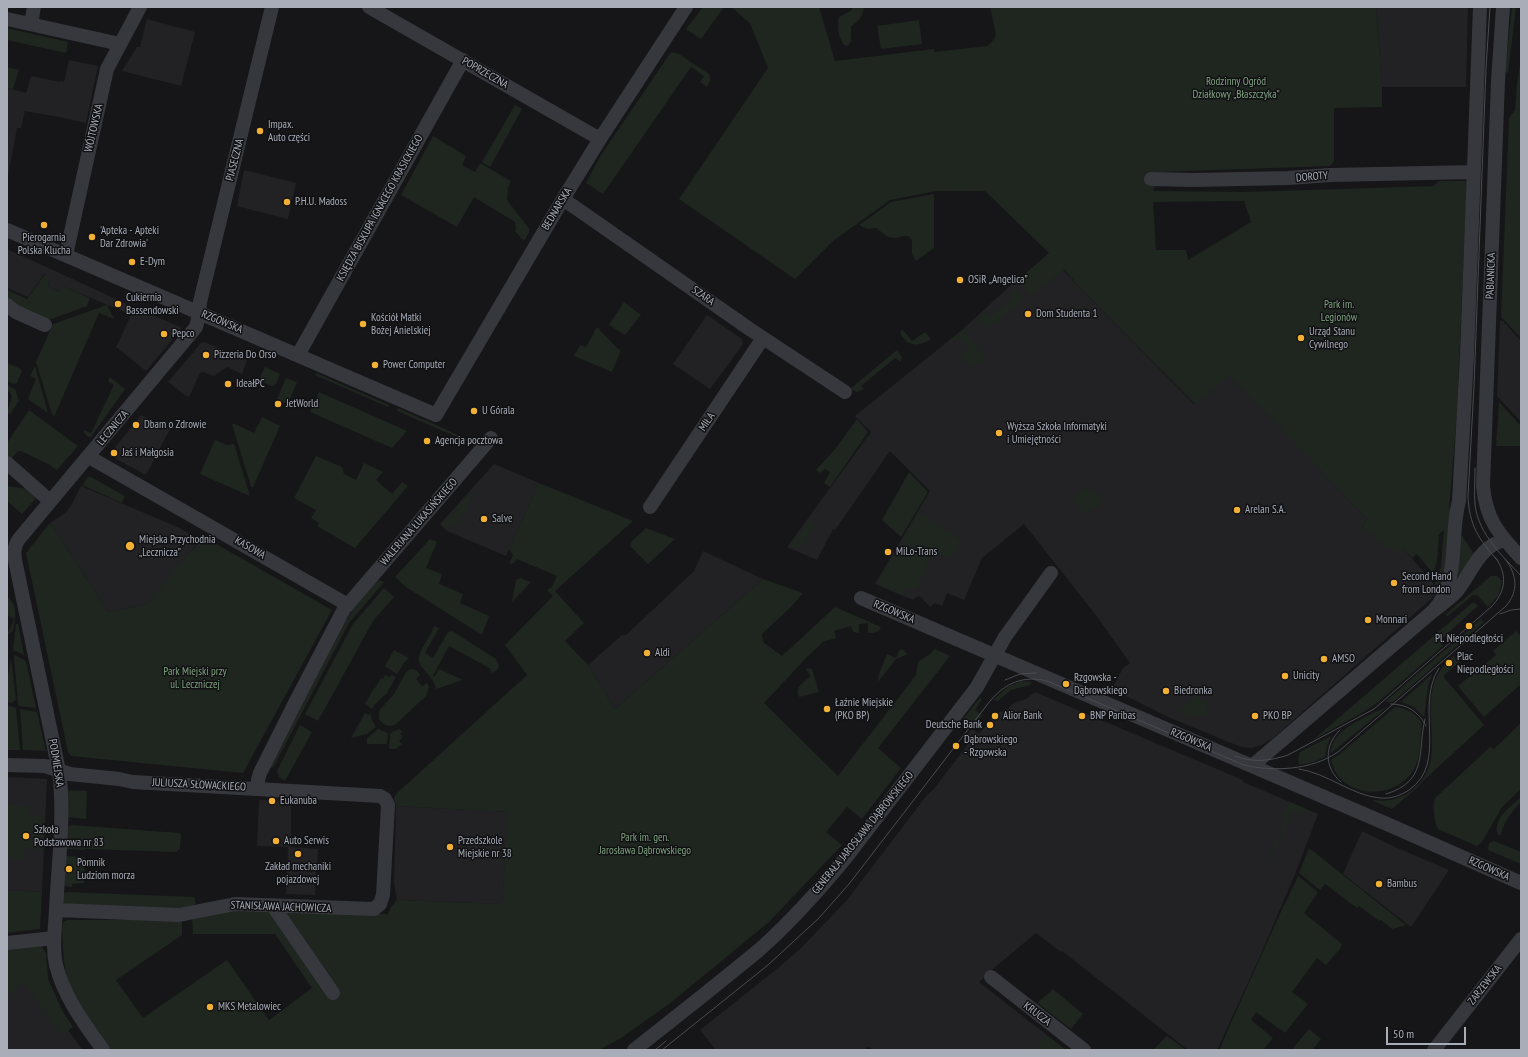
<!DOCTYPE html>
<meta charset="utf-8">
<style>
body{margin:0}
#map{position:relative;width:1528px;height:1057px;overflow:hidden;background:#161618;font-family:"PT Sans Narrow",sans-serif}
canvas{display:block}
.frame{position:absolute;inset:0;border:8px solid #a8adb8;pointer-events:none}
.scale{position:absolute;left:1386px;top:1027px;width:80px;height:18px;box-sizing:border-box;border:2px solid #a8adb8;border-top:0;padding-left:5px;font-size:12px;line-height:14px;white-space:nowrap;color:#a8adb8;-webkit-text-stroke:3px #111113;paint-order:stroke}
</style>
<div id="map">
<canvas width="1528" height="1057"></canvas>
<div class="frame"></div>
<div class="scale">50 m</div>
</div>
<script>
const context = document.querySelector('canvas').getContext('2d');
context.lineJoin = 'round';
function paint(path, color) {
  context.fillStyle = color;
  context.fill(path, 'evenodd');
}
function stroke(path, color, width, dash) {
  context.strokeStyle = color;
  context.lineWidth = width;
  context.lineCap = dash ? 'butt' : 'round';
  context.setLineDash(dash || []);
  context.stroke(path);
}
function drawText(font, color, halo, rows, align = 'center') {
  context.font = font + ' "PT Sans Narrow",sans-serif';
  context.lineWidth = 3;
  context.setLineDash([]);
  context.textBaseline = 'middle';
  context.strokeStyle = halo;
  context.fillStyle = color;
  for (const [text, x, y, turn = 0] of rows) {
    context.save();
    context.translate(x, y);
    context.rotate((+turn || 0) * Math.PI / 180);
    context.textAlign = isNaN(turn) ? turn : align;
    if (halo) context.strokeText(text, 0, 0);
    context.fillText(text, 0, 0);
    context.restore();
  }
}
paint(new Path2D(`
 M1376 7H1468L1466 87H1382Z
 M147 19 195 32 181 86 122 71 137 47H140Z
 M69 60 98 66 86 123 59 117 25 111 21 128H17L7 182V88L26 93 31 76 60 82V81L64 82Z
 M244 170 296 183 288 219 237 206Z
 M7 249 129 305 125 312 62 286 59 292 48 286 50 279 45 273 28 297 7 288Z
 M1049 254 1079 287 1194 404 1230 374 1367 519 1362 527 1403 548 1439 590 1430 600 1273 738 1262 745 1252 748 1241 747 1168 717 1112 689 1123 668 1130 663 1095 614 1024 524 982 558 964 600 947 593 942 606 935 603 930 607 921 597 918 596 913 600 875 584 930 491 890 451 835 530 833 529 817 560 787 547 871 432 855 416 962 330 1011 285Z
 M135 307 182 328 146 371 116 347Z
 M707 315 742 339 743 344 710 389 673 364Z
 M1500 321H1503L1521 341V422L1497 396Z
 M204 342 247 360 242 374 227 367 214 376 203 372 200 373 189 397 186 396 168 382 201 343Z
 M141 415 170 429 146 475 109 455Z
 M494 464 539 483 506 556 447 531 440 524Z
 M81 486 182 529V530L201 539 148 604 108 612 50 523 65 513 71 506Z
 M703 551 763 579 615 709 588 665 622 635H626L694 571Z
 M1035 692 1238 778 1243 780V782L1318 814 1296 872 1257 963 1217 1050H1188L1062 951 1061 952 1036 933 994 968 979 982 1066 1050H873L868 1046 864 1050H716L700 1030 778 968 801 948 847 900 927 795 933 790 972 739 967 734 972 729 979 734 996 713 1006 710 1014 703 1026 699Z
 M7 777 47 779 42 892 7 890Z
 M259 800 291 801V847L318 849 315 895 286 894 288 847 257 846Z
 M396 806 509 812 502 904 397 900 394 883Z
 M1362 831 1395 847 1449 870 1411 927 1343 874Z
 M7 964 60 1020 83 1050H7Z`), '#222225');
paint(new Path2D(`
 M703 7H724L701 39 686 29Z
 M731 7H819L835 61 934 49V52L987 46 991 43 994 39 996 34 990 7H1376L1382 87V107L1334 108V161L1330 166 1160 172 1153 191 1244 192 1434 186 1439 181H1467L1457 413 1449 509 1452 507 1449 563 1441 588 1435 584 1441 567 1444 530 1438 535 1439 537 1437 561 1434 571H1431L1417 554 1412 558 1403 548 1397 554 1362 527 1367 519 1230 375 1195 404 1079 287 1064 269 1030 296 1020 281 1022 277 1049 253 985 191H936L890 200 833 241 795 279 679 199 768 68 750 23ZM1244 201 1251 222 1188 260 1186 250H1156L1153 202Z
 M853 7H864C864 16 857 22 851 27V41L848 46 844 45C838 37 837 26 839 17L852 10Z
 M1512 7H1516L1508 73 1505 72Z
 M919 20 922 44 881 49 877 26Z
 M7 28 68 42 66 53 7 40Z
 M671 52 679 54 709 74C711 80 710 82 707 87L700 82 704 76 691 67 603 194 586 183 601 155Z
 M1521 57V338L1501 317 1509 118 1515 110 1517 83Z
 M7 67 19 70 13 89 7 88Z
 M515 105 522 109 490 167 482 162Z
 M433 136 466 156 462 165 475 172 480 163 511 181 508 188 507 200 530 230 525 240 522 239 515 231 516 228 515 222 474 197 457 227 401 195Z
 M934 194V248L916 261 912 254V240L908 236H904L894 238 888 237 876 228 867 229 859 225 891 202Z
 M46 273 50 279 48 286 59 292 62 286 90 298 87 306 46 321 18 310 7 298V290L27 299Z
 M1014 288 1024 300 987 329 980 322C980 317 982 314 986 311L991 316 1013 298 1009 292Z
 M624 302 641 315 625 335 609 325Z
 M107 305 114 319 99 313 54 417 52 414 36 362 53 324Z
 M597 327 618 349 621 350 612 372 574 356 580 345 586 347Z
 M966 328H969L965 332 985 358 972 368 962 356 969 350 959 338 952 343 949 340Z
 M902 329 912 341 925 332 931 339C920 347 907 347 900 333Z
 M897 350 902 357 901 362 895 358 861 386 864 389 857 392 850 389Z
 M7 363 21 369 22 371 17 383 14 384 7 381Z
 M35 366 48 413 28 399 36 379 30 376Z
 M265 367 280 374C278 379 277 385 272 386L260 381 259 379Z
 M316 373 389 405 388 407 315 375Z
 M110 377 125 389 91 437C86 437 85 434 83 430L91 433 114 385 108 381Z
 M286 378 297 382 288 404 277 399Z
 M7 385 15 389 19 401 10 414 7 413 12 396 10 392 7 391Z
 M319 392 407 431 392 448 310 412Z
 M1499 402 1521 426V446H1496Z
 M398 408 458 435 457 437 397 411Z
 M29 410 78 446 57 470 50 465 21 451H18L11 459 7 456V443Z
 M262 417 280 426 253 487H251L232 424H235L254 433Z
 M857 419 868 432 830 487 824 483 830 472 825 469 820 473 816 470 836 448Z
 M215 440 227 445 234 444 250 496 200 474Z
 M316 456 342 467 344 474 356 480 364 463 383 472 376 480 392 494 402 482 408 486 355 548 317 526 319 523 311 518 316 510 294 498Z
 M909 472 928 492 901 537 882 520Z
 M89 476 125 496 122 503 82 485Z
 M539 483 633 521 555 591 584 623 565 641 588 665 615 709 763 579 803 593 791 607 762 634 763 642 782 656 835 607 881 627C878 633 875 633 868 633V623L859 624V633L853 632 851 626 834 631 836 638 823 642 807 657 764 703 838 776 916 675 918 662 930 654 935 649 950 656 878 748 901 768 862 819 847 807 826 832 842 845 769 922 669 1004 621 1038 599 1050H110C94 1027 75 1005 67 977 63 962 63 944 62 928L63 922 68 920H182V935L116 980 143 1018 227 960 269 1020 312 988 275 934H193L192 917 221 911 388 914 391 907 397 900 502 904 508 812 396 806 394 798 396 794 527 675 505 645 553 596 547 590 552 587 557 576 517 559 514 563 509 564 513 555 509 549Z
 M7 486 28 489 36 498 22 514 7 501Z
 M1084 488 1094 491 1101 500V503L1087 514H1085L1074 499V497Z
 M469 493 473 494 458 526 449 523 447 530 441 525Z
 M920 512 961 541 947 559 938 552 930 557 916 590 907 587 903 596 877 584Z
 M810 519 814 525 800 549 790 546Z
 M50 523 108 612 148 604 176 568 204 537 332 610 243 773 71 756 68 752 26 553Z
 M646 528 675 539 648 564 630 546 632 541Z
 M1461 534 1474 554 1458 578 1456 577Z
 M430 539 437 542 426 568 442 574 439 584 463 594 460 603 489 616 482 635 406 587 395 577Z
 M1491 576H1497L1502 581 1499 595 1488 607 1477 595H1473L1448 616 1445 615Z
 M520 578 531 582 512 602 516 580Z
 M376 579 384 582 349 623 273 768 269 767 346 621 355 607Z
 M383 589H385L394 597 373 621 318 721 305 714 353 624Z
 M7 597C19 605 15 619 13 631L7 635 14 619 7 615Z
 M1472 603H1475L1478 606 1439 641 1443 646 1377 703 1365 711 1313 740Z
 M1481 619 1484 622 1393 702H1385Z
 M16 624H18L24 655 13 650Z
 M434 626 439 628 425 653 433 658 448 632 452 631 496 659 499 665 498 669 493 673 490 671 491 669 449 646 433 676H435L439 669 463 680 436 689C434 675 416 667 419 657 421 646 431 637 434 626Z
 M1516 631 1521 636V684L1484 717 1458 686 1496 655 1493 651Z
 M902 649 908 654 896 659 878 682 879 674 887 654 896 658 899 651Z
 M394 650 409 658 404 663 397 674 385 666Z
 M1464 654 1466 656 1443 676 1484 725 1424 780 1419 786 1392 809 1373 801 1374 800C1387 802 1400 799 1411 791 1447 766 1424 722 1433 687 1436 675 1443 665 1453 656L1457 661Z
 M15 655 26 661 36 708 19 706 18 704 14 656Z
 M11 659 16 700 12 703 7 702V681Z
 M808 668 812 669 819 692 799 697C795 686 803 683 811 676L806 670Z
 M411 669 416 670 420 675 416 679 422 686 427 683 429 687 426 696 396 724C389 728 383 725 379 719V711L394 694 406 672Z
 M1432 674 1428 687 1424 717 1414 707 1401 702Z
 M385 675 390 677 391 675 396 677 387 693 375 704 372 709 365 704 374 688H375L381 678 383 679Z
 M1022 681 1032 682 1030 685 1011 690 998 701 993 700 1009 686Z
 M1197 695 1205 703 1207 709 1204 717 1197 714 1194 718 1180 712 1178 711Z
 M981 698 982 699 975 710 982 715 972 728 966 723H965L962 720 979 699Z
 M7 705 16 708 20 750H7Z
 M1387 707 1330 754C1333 734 1347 727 1363 718 1371 714 1378 710 1387 707Z
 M1395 707C1407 708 1415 713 1422 723 1419 739 1422 757 1413 771 1393 802 1339 798 1331 760L1340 754Z
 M20 709 37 712 46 751 23 750Z
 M365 713 369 715 371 713 372 720 376 727 367 734 351 738Z
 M1521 723V789L1502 807 1482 842 1477 846 1438 829C1434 822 1432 806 1435 798L1490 747 1494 749Z
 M300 725 312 732 285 781 279 777 277 771Z
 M378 729 388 733 387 744H367V738Z
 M400 729 402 732 400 734 403 737 399 741 402 744 396 749H389L390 733Z
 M1331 736 1327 746 1325 757 1313 762 1299 765 1298 759 1300 752Z
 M66 790 87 791 86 819 67 817Z
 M1521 797V802C1511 812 1504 821 1501 835H1498C1492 819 1511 806 1521 797Z
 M1288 801 1306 809 1303 816 1292 812 1271 861 1268 860 1283 825Z
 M7 805 28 806 27 816 43 817 42 850 25 849 24 859 7 858Z
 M72 825 179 833 181 834 180 849 176 852 85 849 84 850 67 849 66 848 68 826Z
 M1494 841 1521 852V864L1488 850 1489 843Z
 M1309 848 1406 925 1392 929 1381 920 1379 921 1359 906 1357 908 1325 884 1320 890 1299 873Z
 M65 856 85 857 84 883 72 884V887L64 886Z
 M1298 876 1318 892 1304 913 1342 944 1340 949 1326 965 1317 958 1292 992 1308 1004 1285 1033 1256 1012 1251 1020 1273 1038 1263 1050H1219L1283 907 1285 904Z
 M7 890 42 892 40 929 7 933Z
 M68 892 194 897 196 904 185 909 65 904 63 903V893Z
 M37 945 41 946 46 953 48 979 63 1012 73 1027 63 1035 24 983 7 995V950Z
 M1053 989 1083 1014 1071 1029 1037 1003Z
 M1309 1029 1321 1039 1312 1050H1295L1293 1048Z
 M1046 1035 1066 1050H1037L1035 1049Z
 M1167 1036 1186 1050H1153Z`), '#1e261f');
stroke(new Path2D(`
 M369 7 600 139
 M1503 7 1498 81 1483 486C1486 520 1499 534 1521 558
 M7 19 120 44
 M31 24 34 7
 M1151 179 1193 180 1288 178 1330 175 1474 172
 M563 199 751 330 845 392
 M7 230 436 415 563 199 600 139 686 7
 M66 255 107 69 140 7
 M7 305 16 312 45 325
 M298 355 463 60
 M89 457 348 605
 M7 463 50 501
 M650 507 763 338
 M861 598 1387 824 1521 883
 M1433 611C1461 581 1449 537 1459 501L1467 355 1480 7
 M7 765 45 766 70 774 119 779 133 782 380 796 385 799 388 805 383 895 380 904 374 909 235 904 179 915 56 910
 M1252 766 1433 611C1442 604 1450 599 1457 591 1472 572 1479 546 1505 540
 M258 788V780L260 773 294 705 344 609 491 438
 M273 906 333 993
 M7 943 54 938
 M991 977 1084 1050
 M103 1050C84 1023 64 997 56 965 52 947 55 928 56 910 58 866 65 815 59 771L15 560C14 552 14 546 19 539L196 327 199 315 200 302 272 7
 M634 1050C676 1017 718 984 759 950 792 921 821 888 848 855L977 687 1005 637 1051 573
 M1434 1050 1521 939`), '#37383d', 14);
stroke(new Path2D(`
 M1490 7 1486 68 1474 386 1468 496C1469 525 1479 540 1498 561
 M1475 468C1475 480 1474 492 1475 505 1479 535 1502 555 1521 576
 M1500 614 1511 610 1521 609
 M1005 680 1020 674 1036 673
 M1391 704C1407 704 1419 712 1426 726
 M1340 730C1324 745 1324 768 1341 782
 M1235 756C1252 763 1270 761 1288 755L1374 709 1491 607C1506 592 1508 574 1495 557
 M1299 769C1327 773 1353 796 1380 798 1390 799 1400 796 1409 790 1449 763 1414 706 1439 668
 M1386 794C1429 781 1417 751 1425 719
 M655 1050 666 1041
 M662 1050 768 965 819 918 849 884 990 701C1005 683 1024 675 1047 681L1244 765C1274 772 1312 770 1338 752L1506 606C1519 591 1517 574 1505 559`), '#4a4c52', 1);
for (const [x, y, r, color] of [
 [260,131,4,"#f2b134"],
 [287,202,4,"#f2b134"],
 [44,225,4,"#f2b134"],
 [92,237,4,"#f2b134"],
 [132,262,4,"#f2b134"],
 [960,280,4,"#f2b134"],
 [118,304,4,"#f2b134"],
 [1028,314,4,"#f2b134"],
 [363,324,4,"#f2b134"],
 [164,334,4,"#f2b134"],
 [1301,338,4,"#f2b134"],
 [206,355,4,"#f2b134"],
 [375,365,4,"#f2b134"],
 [228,384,4,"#f2b134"],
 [278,404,4,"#f2b134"],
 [474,411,4,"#f2b134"],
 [136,425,4,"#f2b134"],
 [999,433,4,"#f2b134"],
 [427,441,4,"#f2b134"],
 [114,453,4,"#f2b134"],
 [1237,510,4,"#f2b134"],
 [484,519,4,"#f2b134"],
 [130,546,5,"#f2b134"],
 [888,552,4,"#f2b134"],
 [1394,583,4,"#f2b134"],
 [1368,620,4,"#f2b134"],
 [1469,626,4,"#f2b134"],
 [647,653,4,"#f2b134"],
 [1324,659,4,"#f2b134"],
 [1449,663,4,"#f2b134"],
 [1285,676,4,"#f2b134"],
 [1066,684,4,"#f2b134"],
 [1166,691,4,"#f2b134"],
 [827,709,4,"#f2b134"],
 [995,716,4,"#f2b134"],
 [1082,716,4,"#f2b134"],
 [1255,716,4,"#f2b134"],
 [990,725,4,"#f2b134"],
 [956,746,4,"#f2b134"],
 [272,801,4,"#f2b134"],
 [26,836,4,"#f2b134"],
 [276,841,4,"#f2b134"],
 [450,847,4,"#f2b134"],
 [298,854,4,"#f2b134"],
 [69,869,4,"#f2b134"],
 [1379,884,4,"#f2b134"],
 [210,1007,4,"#f2b134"]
]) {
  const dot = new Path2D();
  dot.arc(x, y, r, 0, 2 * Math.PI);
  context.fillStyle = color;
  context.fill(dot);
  stroke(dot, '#111113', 1.5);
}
drawText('11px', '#a8adb8', '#111113', [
 ["POPRZECZNA",485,73,30],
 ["WÓJTOWSKA",94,128,-77],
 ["PIASECZNA",235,160,-76],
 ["DOROTY",1312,177,-5],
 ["KSIĘDZA BISKUPA IGNACEGO KRASICKIEGO",380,208,-61],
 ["BEDNARSKA",557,209,-59],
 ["PABIANICKA",1491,276,-88],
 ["SZARA",703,296,35],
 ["RZGOWSKA",222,322,23],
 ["MIŁA",707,422,-56],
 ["LECZNICZA",113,428,-50],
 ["WALERIANA ŁUKASIŃSKIEGO",419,522,-49],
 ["KASOWA",250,548,30],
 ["RZGOWSKA",894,612,23],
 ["RZGOWSKA",1191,740,23],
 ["PODMIEJSKA",56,763,81],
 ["JULIUSZA SŁOWACKIEGO",199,785,3],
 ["GENERAŁA JAROSŁAWA DĄBROWSKIEGO",863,833,-51],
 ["RZGOWSKA",1489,869,24],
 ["STANISŁAWA JACHOWICZA",281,907,2],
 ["ZARZEWSKA",1485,985,-52],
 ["KRUCZA",1037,1014,38]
]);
drawText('11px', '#7fa381', '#111113', [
 ["Rodzinny Ogród",1236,82],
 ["Działkowy „Błaszczyka”",1236,95],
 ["Park im.",1339,305],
 ["Legionów",1339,318],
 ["Park Miejski przy",195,672],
 ["ul. Leczniczej",195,685],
 ["Park im. gen.",645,838],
 ["Jarosława Dąbrowskiego",645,851]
]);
drawText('11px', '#a8adb8', '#111113', [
 ["Impax.",268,125],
 ["Auto części",268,138],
 ["P.H.U. Madoss",295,202],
 ["'Apteka - Apteki",100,231],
 ["Dar Zdrowia'",100,244],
 ["Pierogarnia",44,238,"center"],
 ["Polska Klucha",44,251,"center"],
 ["E-Dym",140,262],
 ["OSiR „Angelica”",968,280],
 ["Cukiernia",126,298],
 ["Bassendowski",126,311],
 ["Dom Studenta 1",1036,314],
 ["Kościół Matki",371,318],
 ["Bożej Anielskiej",371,331],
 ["Urząd Stanu",1309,332],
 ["Cywilnego",1309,345],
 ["Pepco",172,334],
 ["Pizzeria Do Orso",214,355],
 ["Power Computer",383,365],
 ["IdeałPC",236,384],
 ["JetWorld",286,404],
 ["U Górala",482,411],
 ["Dbam o Zdrowie",144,425],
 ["Wyższa Szkoła Informatyki",1007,427],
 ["i Umiejętności",1007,440],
 ["Agencja pocztowa",435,441],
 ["Jaś i Małgosia",122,453],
 ["Arelan S.A.",1245,510],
 ["Salve",492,519],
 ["Miejska Przychodnia",139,540],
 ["„Lecznicza”",139,553],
 ["MiLo-Trans",896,552],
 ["Second Hand",1402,577],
 ["from London",1402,590],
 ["Monnari",1376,620],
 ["Pl. Niepodległości",1469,639,"center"],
 ["Aldi",655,653],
 ["Plac",1457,657],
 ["Niepodległości",1457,670],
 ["AMSO",1332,659],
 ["Unicity",1293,676],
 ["Rzgowska -",1074,678],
 ["Dąbrowskiego",1074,691],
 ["Biedronka",1174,691],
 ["Łaźnie Miejskie",835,703],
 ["(PKO BP)",835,716],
 ["Alior Bank",1003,716],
 ["BNP Paribas",1090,716],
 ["PKO BP",1263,716],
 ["Deutsche Bank",982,725,"right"],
 ["Dąbrowskiego",964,740],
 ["- Rzgowska",964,753],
 ["Eukanuba",280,801],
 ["Szkoła",34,830],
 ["Podstawowa nr 83",34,843],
 ["Auto Serwis",284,841],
 ["Przedszkole",458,841],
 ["Miejskie nr 38",458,854],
 ["Pomnik",77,863],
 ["Ludziom morza",77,876],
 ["Zakład mechaniki",298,867,"center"],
 ["pojazdowej",298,880,"center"],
 ["Bambus",1387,884],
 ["MKS Metalowiec",218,1007]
], 'left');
</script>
